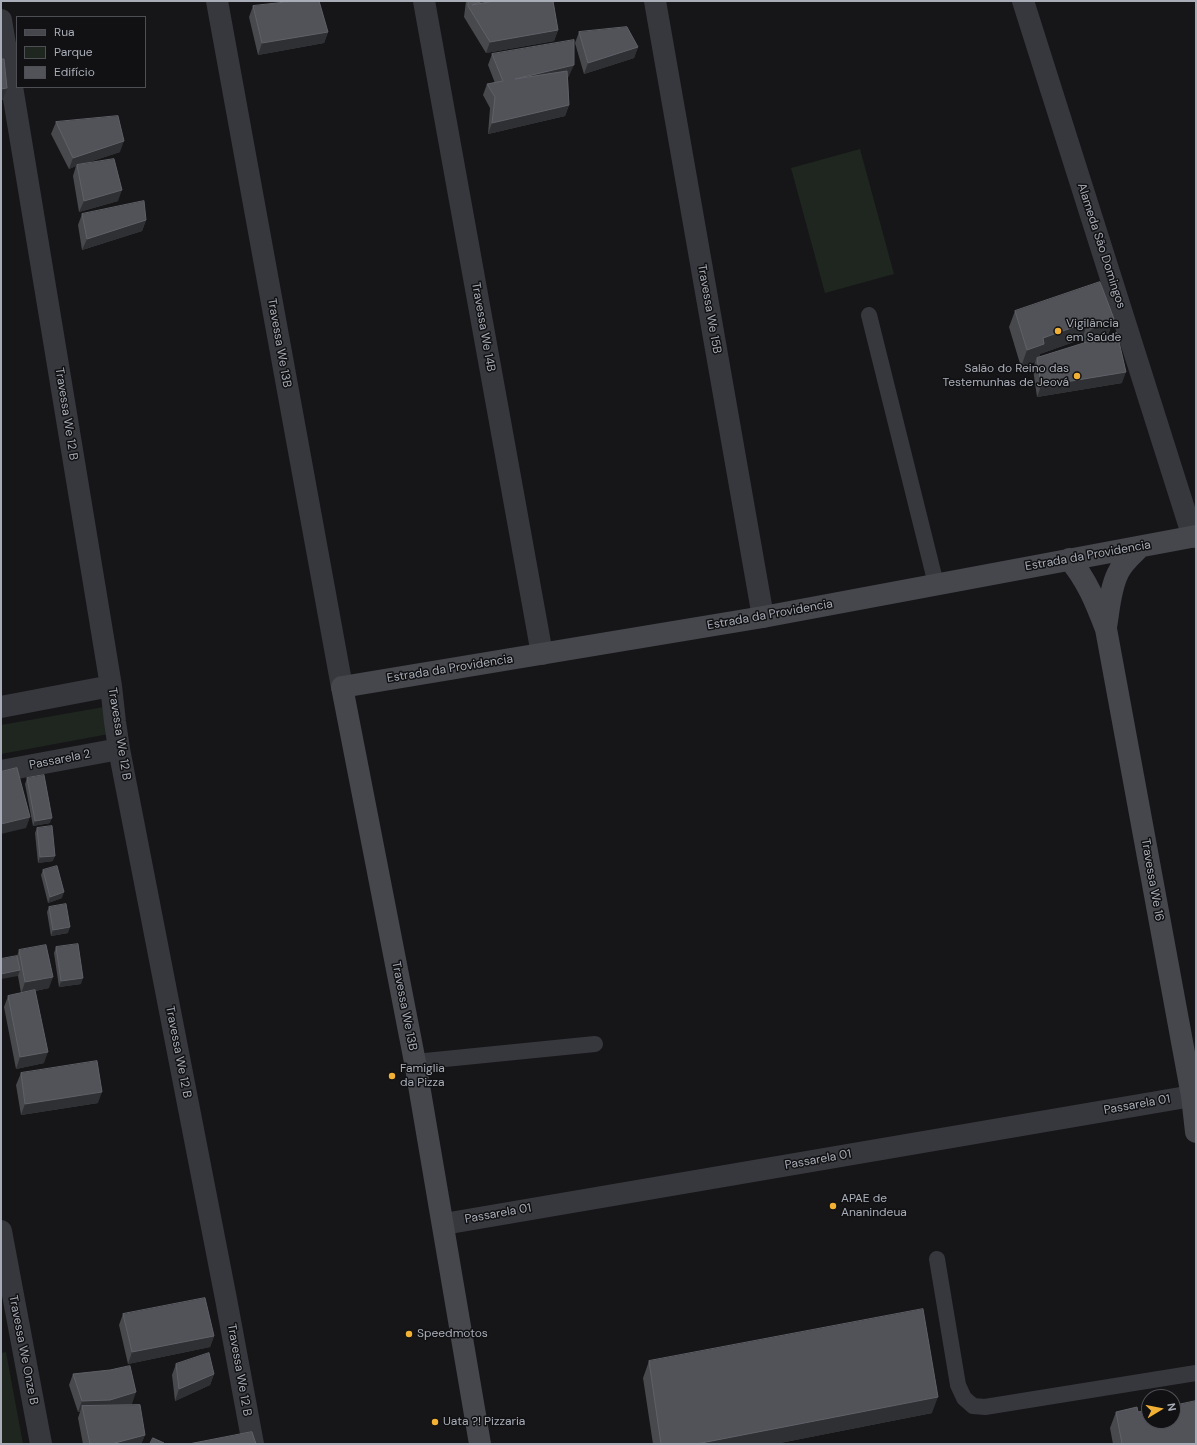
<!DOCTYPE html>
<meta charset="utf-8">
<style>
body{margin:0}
#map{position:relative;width:1197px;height:1445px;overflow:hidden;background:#161618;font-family:"DM Sans",sans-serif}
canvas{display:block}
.frame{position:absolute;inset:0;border:2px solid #a8adb8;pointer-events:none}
.legend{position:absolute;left:16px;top:16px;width:130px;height:72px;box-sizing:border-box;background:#111113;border:1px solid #4d4f55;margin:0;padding:5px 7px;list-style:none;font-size:12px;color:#a8adb8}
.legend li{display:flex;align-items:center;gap:8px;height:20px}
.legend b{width:20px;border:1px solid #4d4f55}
.north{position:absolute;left:1141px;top:1389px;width:40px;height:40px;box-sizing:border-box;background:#111113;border:1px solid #4d4f55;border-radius:50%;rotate:80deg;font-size:11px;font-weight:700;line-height:16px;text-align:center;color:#a8adb8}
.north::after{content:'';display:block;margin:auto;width:14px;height:18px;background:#f2b134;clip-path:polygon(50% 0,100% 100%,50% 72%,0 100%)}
</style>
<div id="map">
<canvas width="1197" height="1445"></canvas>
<div class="frame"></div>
<ul class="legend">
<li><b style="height:5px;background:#45474d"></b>Rua</li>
<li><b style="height:11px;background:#1e261f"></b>Parque</li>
<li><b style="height:11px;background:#525359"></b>Edifício</li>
</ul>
<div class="north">N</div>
</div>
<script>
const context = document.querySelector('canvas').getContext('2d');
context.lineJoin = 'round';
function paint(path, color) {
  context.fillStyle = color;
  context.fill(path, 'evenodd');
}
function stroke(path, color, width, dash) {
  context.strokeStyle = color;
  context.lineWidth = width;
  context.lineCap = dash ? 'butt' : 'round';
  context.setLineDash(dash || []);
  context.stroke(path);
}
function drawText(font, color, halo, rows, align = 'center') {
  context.font = font + ' "DM Sans",sans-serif';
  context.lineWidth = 3;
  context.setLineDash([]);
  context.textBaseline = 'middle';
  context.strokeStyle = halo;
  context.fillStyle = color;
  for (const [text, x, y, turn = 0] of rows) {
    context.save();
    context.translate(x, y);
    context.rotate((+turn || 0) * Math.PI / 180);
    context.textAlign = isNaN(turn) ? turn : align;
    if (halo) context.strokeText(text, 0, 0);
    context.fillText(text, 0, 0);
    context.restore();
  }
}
paint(new Path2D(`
 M860 149 894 274 825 293 791 168Z
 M104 707 109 734 1 754V725Z
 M6 1352 23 1444H1V1353Z`), '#1e261f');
stroke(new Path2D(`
 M869 315 936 584
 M415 1062 595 1044
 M937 1259 958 1385 964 1398 973 1406 985 1407 1196 1373`), '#37383d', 16);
stroke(new Path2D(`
 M217 1 342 687
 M424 1 542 654
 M655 1 763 617
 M1023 1 1193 537
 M1 20 111 686 115 722 119 749 226 1299 253 1444
 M1 707 111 686
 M1 771 119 749
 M444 1224 1192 1096
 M1 1231 41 1444`), '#37383d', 22);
stroke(new Path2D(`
 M1069 559C1087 580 1096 603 1106 629L1192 1096 1196 1132
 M1106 627C1109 610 1110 589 1118 573 1123 562 1132 555 1140 547
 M480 1444 415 1062 342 687 763 617 1196 536`), '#45474d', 22);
paint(new Path2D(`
 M466 1H553L558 30 554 41 486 53 464 17Z
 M253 6 328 32 324 43 258 55 249 17Z
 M579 32 638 47 634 58 584 74 575 43Z
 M492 54 569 76 568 77 569 105 565 116 488 134 490 108 483 95 487 84 495 83 488 65Z
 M56 122 120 152 83 164 118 201 79 212 73 176 76 166 69 169 51 134Z
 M82 214 146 220 142 231 82 250 78 225Z
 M1015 311 1114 319 1108 335 1103 338 1122 383 1037 397 1033 369 1035 362 1021 367 1009 327ZM1082 339 1084 343 1039 357 1040 354Z
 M27 778 50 823 33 826 25 784Z
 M37 828 53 861 38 863 35 833Z
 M43 870 62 898 48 903 41 875Z
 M49 907 68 933 51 936 47 912Z
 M56 947 81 984 59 987 54 953Z
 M19 950 49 988 35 991 44 1063 16 1069 4 1007 8 996 21 993 18 976 17 956Z
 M21 1073 98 1103 21 1115 16 1085Z
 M123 1314 214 1336 210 1347 128 1364 119 1325Z
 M649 1361 932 1413 775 1444H653L643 1378Z
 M176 1364 214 1374 210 1385 175 1401 172 1375Z
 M73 1374 132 1404 125 1406 145 1435 141 1444H83L78 1418 80 1412H78L69 1385Z
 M1116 1412H1138L1196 1444H1113L1110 1428Z`), '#47494d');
paint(new Path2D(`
 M483 1H511L472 5Z
 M558 30 554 41 486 53 490 42Z
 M328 32 324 43 258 55 262 43Z
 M638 47 634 58 584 74 588 63Z
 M574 65 569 76 511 90 515 79Z
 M7 88 3 100H1V89Z
 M569 105 565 116 488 134 492 123Z
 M124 141 120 152 77 166V165L76 166 69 169 73 158Z
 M122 190 118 201 79 212 84 201Z
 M146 220 142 231 82 250 87 239Z
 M1114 319 1108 335 1085 346 1091 329Z
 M1088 322 1082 339 1040 354 1038 361 1037 358 1035 362 1021 367 1027 350 1043 338Z
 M1126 372 1122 383 1037 397 1041 386Z
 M30 817 26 828 1 834V824Z
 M52 818 50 823 33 826 35 821Z
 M55 856 53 861 38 863 40 857Z
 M64 892 62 898 48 903 50 897Z
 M70 927 68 933 51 936 53 930Z
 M20 970 18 976 1 979V974Z
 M53 977 49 988 21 994 25 982Z
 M83 978 81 984 59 987 61 981Z
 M48 1052 44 1063 16 1069 20 1057Z
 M102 1092 98 1103 21 1115 25 1104Z
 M214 1336 210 1347 128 1364 132 1352Z
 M214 1374 210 1385 175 1401 179 1389Z
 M136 1392 132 1404 106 1411 82 1406 80 1412H78L82 1401Z
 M938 1397 932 1413 775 1444H696Z
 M145 1435 141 1444H111Z`), '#2f3033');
const building = new Path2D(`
 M295 1H319L328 32 262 43 253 6Z
 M469 1H483L472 5 494 1H553L558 30 490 42 468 6Z
 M627 27 638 47 588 63 579 32Z
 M574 40V65L515 79 567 71 569 105 492 123 495 97 487 84 503 81 492 54Z
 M1 59H4L7 88 1 89Z
 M118 116 124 141 73 158 56 122Z
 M114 159 122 190 84 201 77 165Z
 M144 201 146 220 87 239 82 214Z
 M1100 282 1114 319 1091 329 1088 322 1043 338 1044 344 1027 350 1015 311Z
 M1117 333 1126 372 1041 386 1037 358Z
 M17 768 30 817 1 824V772Z
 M44 775 52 818 35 821 27 778Z
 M52 826 55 856 40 857 37 828Z
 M57 866 64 892 50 897 43 870Z
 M66 904 70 927 53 930 49 907Z
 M78 944 83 978 61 981 56 947Z
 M46 945 53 977 25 982 19 950Z
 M17 956 20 970 1 974V959Z
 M35 990 48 1052 20 1057 8 996Z
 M97 1061 102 1092 25 1104 21 1073Z
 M205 1298 214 1336 132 1352 123 1314Z
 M923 1309 938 1397 696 1444H661L649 1361Z
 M209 1353 214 1374 179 1389 176 1364Z
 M130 1366 136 1392 110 1400 82 1401 73 1374 110 1370Z
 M1196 1401V1444H1122L1116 1412 1137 1407 1138 1412 1149 1410V1421H1173V1406Z
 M140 1405 145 1435 111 1444H90L82 1406Z
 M252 1432 256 1444H189Z
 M153 1438 164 1443V1444H150Z`);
paint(building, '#525359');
stroke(building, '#5f6168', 1);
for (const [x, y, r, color] of [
 [1058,331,4,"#f2b134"],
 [1077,376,4,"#f2b134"],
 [392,1076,4,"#f2b134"],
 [833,1206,4,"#f2b134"],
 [409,1334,4,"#f2b134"],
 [435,1422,4,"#f2b134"]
]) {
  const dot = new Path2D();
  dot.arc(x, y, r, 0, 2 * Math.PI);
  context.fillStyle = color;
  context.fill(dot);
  stroke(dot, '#111113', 1.5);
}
drawText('12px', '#a8adb8', '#111113', [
 ["Alameda São Domingos",1101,246,72],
 ["Travessa We 15B",709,309,80],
 ["Travessa We 14B",483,327,80],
 ["Travessa We 13B",279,343,80],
 ["Travessa We 12 B",66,414,81],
 ["Estrada da Providencia",1088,556,-10],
 ["Estrada da Providencia",770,615,-10],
 ["Estrada da Providencia",450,669,-9],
 ["Travessa We 12 B",119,734,81],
 ["Passarela 2",60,760,-11],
 ["Travessa We 16",1152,880,80],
 ["Travessa We 13B",404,1006,79],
 ["Travessa We 12 B",178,1052,79],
 ["Passarela 01",1137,1105,-10],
 ["Passarela 01",818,1160,-10],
 ["Passarela 01",498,1214,-10],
 ["Travessa We Onze B",23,1350,79],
 ["Travessa We 12 B",239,1370,80]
]);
drawText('12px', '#a8adb8', '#111113', [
 ["Vigilância",1066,324],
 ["em Saúde",1066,338],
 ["Salão do Reino das",1069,369,"right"],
 ["Testemunhas de Jeová",1069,383,"right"],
 ["Famiglia",400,1069],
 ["da Pizza",400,1083],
 ["APAE de",841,1199],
 ["Ananindeua",841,1213],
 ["Speedmotos",417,1334],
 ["Uata ?! Pizzaria",443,1422]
], 'left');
</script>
